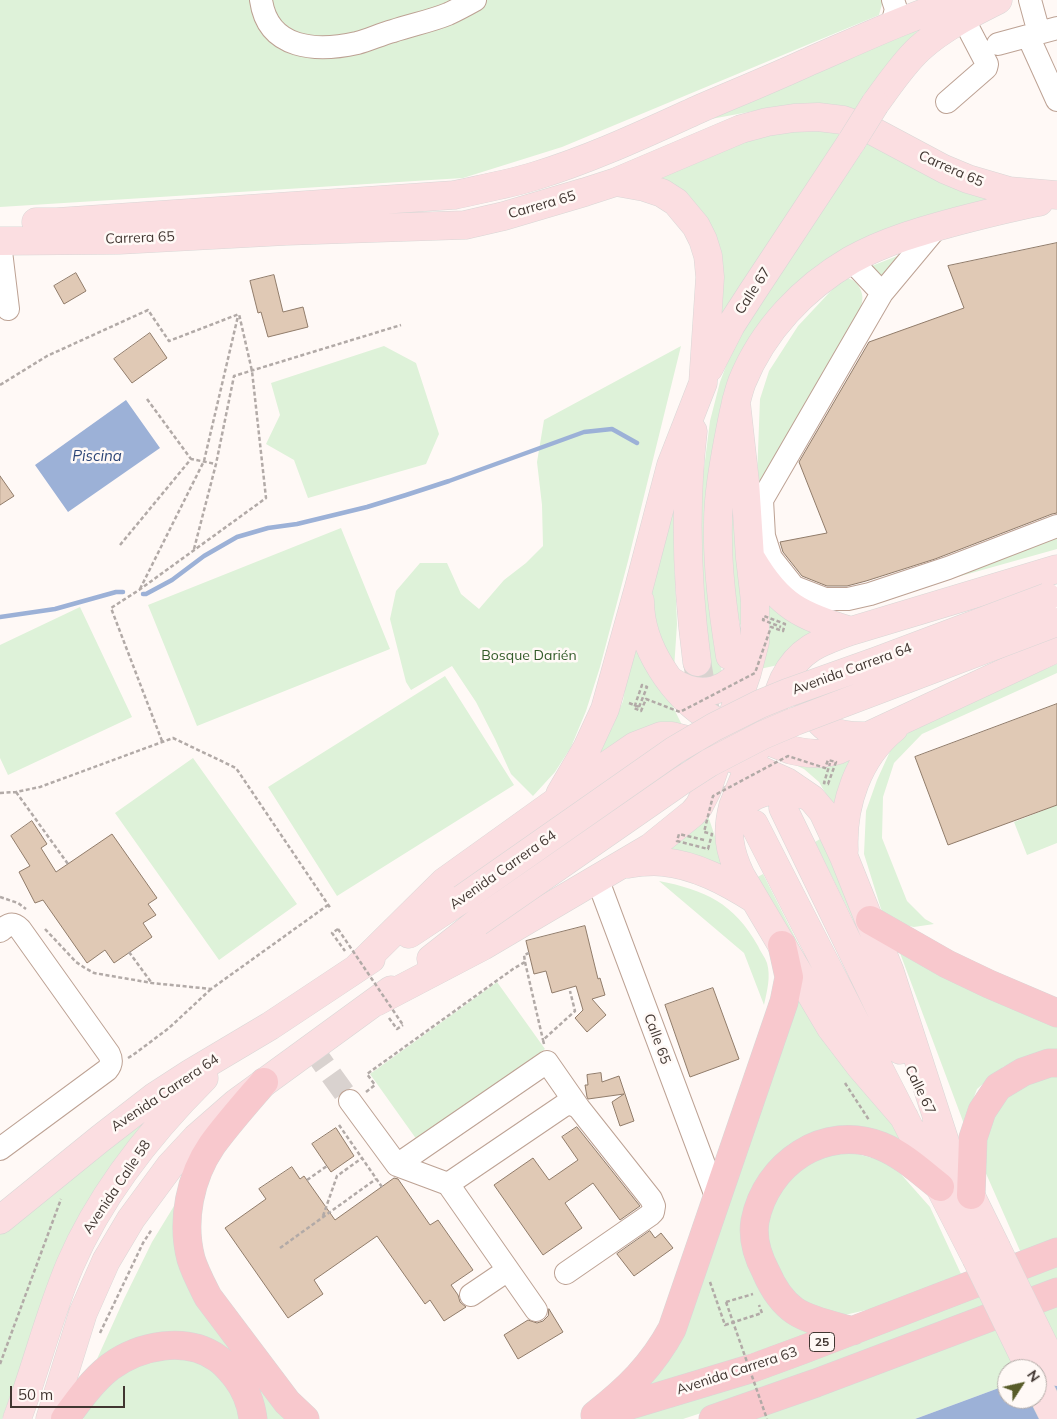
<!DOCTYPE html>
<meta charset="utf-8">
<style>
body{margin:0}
#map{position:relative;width:1057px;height:1419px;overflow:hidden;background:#fff9f6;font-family:Mulish,sans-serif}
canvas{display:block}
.north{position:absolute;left:997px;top:1359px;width:50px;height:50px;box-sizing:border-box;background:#fff9f6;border:1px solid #b3aba7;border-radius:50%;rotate:55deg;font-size:14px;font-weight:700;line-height:20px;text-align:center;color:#413631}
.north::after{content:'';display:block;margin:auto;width:18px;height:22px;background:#585c29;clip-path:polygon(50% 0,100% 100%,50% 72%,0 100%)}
.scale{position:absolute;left:10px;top:1386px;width:115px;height:22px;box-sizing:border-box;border:2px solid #413631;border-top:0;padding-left:6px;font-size:15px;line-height:18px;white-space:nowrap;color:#413631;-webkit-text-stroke:4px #fff9f6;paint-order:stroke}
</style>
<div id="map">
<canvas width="1057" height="1419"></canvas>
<div class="north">N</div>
<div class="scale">50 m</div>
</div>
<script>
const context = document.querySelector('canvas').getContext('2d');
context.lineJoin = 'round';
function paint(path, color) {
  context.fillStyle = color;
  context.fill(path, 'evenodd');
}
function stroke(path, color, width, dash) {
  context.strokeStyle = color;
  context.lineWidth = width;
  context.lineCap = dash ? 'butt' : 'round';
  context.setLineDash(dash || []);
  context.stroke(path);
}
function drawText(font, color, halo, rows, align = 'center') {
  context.font = font + ' Mulish,sans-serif';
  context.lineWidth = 5;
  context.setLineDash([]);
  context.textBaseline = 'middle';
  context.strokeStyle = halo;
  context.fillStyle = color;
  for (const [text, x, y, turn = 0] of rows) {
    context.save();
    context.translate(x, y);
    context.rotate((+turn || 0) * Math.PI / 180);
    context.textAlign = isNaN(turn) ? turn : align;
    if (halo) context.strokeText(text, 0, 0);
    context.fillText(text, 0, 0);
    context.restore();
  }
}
paint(new Path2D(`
 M0 0H883L879 15 562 147 463 178 0 207Z
 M926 22 897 53 855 112 765 109 711 119 818 69Z
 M789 127 845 131 716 325 720 281 654 178 715 150Z
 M870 140 964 190 992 201 922 219 760 328 711 613 723 678 709 683 701 610 699 508 710 421 720 382 732 350 757 306Z
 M905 253 883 279 869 267Z
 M843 278C852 277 860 284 862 294 863 298 862 303 861 307L756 503 760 399 769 371 798 326Z
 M384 346 416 363 439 434 426 464 308 498 294 460 266 444 280 415 271 383Z
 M681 346 628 561 600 667 586 711 571 747 555 772 533 796 511 774 495 739 476 702 452 666 411 690 406 682 390 619 396 591 420 563H447L461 594 479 609 504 580 526 563 543 546 542 505 537 462 544 420Z
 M735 475 745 604 743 633C741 625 737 616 736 607 729 564 731 519 735 475Z
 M675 481 674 555 677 624 674 669 660 651 648 594Z
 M341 528 390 649 197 726 148 605Z
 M1057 536V549L854 606Z
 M764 586 823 632 778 665 760 669Z
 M80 607 132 717 8 775 0 758V645Z
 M635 630 682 725 585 771 612 728 623 701Z
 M1057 664V673L922 734 894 763 883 797 882 838 907 901 925 919 934 924 914 927 899 924 882 912 864 854 866 811 877 780 892 747 908 733 926 721Z
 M445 676 514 785 337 896 268 787Z
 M860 748 839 817 819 782 804 769 787 761Z
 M193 758 297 904 219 960 115 813Z
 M704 804 728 875 662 857Z
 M1057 805V843L1027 855 1014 822Z
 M825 836 877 968 815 842Z
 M763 874 832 1010 754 879Z
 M659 881C705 890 734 903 758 946 760 951 765 957 767 963 771 977 767 991 764 1005L744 953Z
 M897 945 1057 1018V1053L1038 1052 1003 1067 977 1089 964 1124Z
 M497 982 545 1049 417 1140 370 1074Z
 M798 989 880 1102 904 1142 816 1134 744 1239 818 1331 634 1393Z
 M1057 1070V1239L1021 1253 977 1153 992 1108 1018 1083Z
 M169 1097 117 1157 82 1213 60 1255 2 1419H0V1232Z
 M842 1150 891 1163 930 1207 961 1274 875 1308 836 1317 803 1305 780 1281 767 1250 764 1219 775 1196 797 1170 819 1155Z
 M185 1188 179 1224 290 1419H260L199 1337 93 1368 124 1299 152 1242Z
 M1057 1264V1284L804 1379 683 1419H621Z
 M1057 1300V1365L1037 1369H1007V1385L915 1419H734Z
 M175 1354 207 1359 229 1380 245 1419H83L89 1407 117 1373Z`), '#def2d9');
paint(new Path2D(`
 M126 400 160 448 68 512 35 465Z
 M1057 1365V1419H915L1007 1385V1399H1037Z`), '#9cb1d7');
stroke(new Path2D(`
 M143 594H146L172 580 204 556 237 537 268 528 297 524 367 507 406 495 449 481 584 432 612 429 637 443
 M0 617 55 609 116 592H123`), '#9cb1d7', 4.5);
const building = new Path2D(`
 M1057 243V513L1052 514 935 559 866 581 847 586H827L802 576 783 552 780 542 827 533 799 462 869 342 964 308 948 266Z
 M76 273 86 291 64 304 54 286Z
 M274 275 283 312 303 307 308 327 268 337 261 312 258 313 250 281Z
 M150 333 167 358 132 383 114 359Z
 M0 476 14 496 0 505Z
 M1057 704V805L948 845 915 757Z
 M32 821 47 844 41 848 56 872 112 834 157 898 148 904 156 915 143 923 152 937 114 963 105 950 87 963 43 900 35 903 19 872 30 866 11 836Z
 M585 926 598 979 600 978 605 995 592 999 606 1015 587 1032 575 1018 583 1010 576 986 552 993 546 971 534 974 526 941Z
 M713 988 739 1059 690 1077 665 1005Z
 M601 1073 602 1082 619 1076 634 1121 620 1126 612 1102 624 1094 588 1099 587 1097 585 1085H588L587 1075Z
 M577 1127 640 1206 620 1220 593 1183 565 1203 582 1228 543 1255 494 1185 533 1158 549 1180 578 1160 562 1137Z
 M336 1128 354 1156 331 1172 312 1144Z
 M292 1167 300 1179 304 1176 335 1220 394 1178 398 1179 430 1225 438 1220 473 1270 451 1285 458 1295 460 1302 466 1307 444 1321 430 1300 425 1304 377 1236 314 1280 323 1294 288 1318 225 1228 266 1199 259 1189Z
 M650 1231 655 1238 661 1233 673 1248 634 1276 617 1254Z
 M549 1309 563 1332 518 1359 504 1335 528 1320 537 1323 543 1321 548 1316Z`);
paint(building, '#e0c9b5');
stroke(building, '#917c6a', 1);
stroke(new Path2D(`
 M312 1048 350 1101`), '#d9d2cf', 22, [22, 11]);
stroke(new Path2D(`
 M697 662 705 707 714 739 747 809`), '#d9d2cf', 28, [28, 14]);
const minor = new Path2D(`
 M261 0C268 50 317 52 357 43 369 40 381 34 393 31 411 25 431 21 448 14 457 10 466 5 475 0
 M1030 0 1039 33
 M892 25 896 9 893 0
 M1028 36 1057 100
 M998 44 1057 28
 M947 102 986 68 987 64 963 18
 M937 227 882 293 762 500 764 536 771 558 794 587 825 599H848L870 594 948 568 1057 526
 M0 243 8 309
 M851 260 882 293
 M597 878 717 1199
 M0 931C8 925 12 921 20 929L109 1054C112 1060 112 1064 107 1070L0 1149
 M350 1101 397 1165 448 1184 563 1106C569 1103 573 1104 579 1108
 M397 1165 547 1062 579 1108 651 1199 654 1206 653 1212 650 1215 566 1273
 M448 1184 536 1310
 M471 1295 508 1270`);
const major = new Path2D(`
 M875 104C889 85 902 65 919 49 942 28 970 14 998 0
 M36 222H57L454 195C481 189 509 184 535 176 591 159 644 134 697 110 734 94 771 79 808 62 859 40 909 16 962 0
 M0 241 119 240 286 231 465 225 504 216 585 192 616 182 741 129 767 122 794 118 818 117 843 120 869 129 944 169 968 179 1009 191 1057 195
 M709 368 731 325 753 291 852 141
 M693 431C684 508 687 586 697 662
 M752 560C779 606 801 616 851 631
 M640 601C640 646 673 696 712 719 719 723 728 726 737 729 755 736 773 743 791 750 808 754 821 755 838 750L1057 648
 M730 656C723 612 717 568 718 524 718 496 723 468 728 441 732 421 735 401 742 382 763 330 803 288 851 260 885 241 921 231 958 221 985 214 1012 207 1039 202
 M671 681C703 702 729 691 750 661
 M806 694C817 728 831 737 867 736
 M560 794 587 748 605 709 639 587 671 465 703 383 710 277 708 256 703 240 696 226 676 202 662 193 644 187 616 182
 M783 808 900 1050
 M732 823C743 793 770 786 799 794
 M754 824 976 1258
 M844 850C842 805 858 757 894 728
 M628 864C640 862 652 861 663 862 696 865 727 882 754 899
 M409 934 462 899
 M431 959 478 922
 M357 968 444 882 603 768 635 746 661 736H672L684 739 749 765 787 782 812 799 823 812 844 857 890 972 945 1142
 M376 1002 483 946 651 847 693 813 699 806 707 790 747 673 755 642V601L750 558 745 482 736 401
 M904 1117 860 1066 831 1028 741 876C729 851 726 833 733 806L784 679C799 649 820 642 851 631L1057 569
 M936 1125 996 1247
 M0 1220 101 1138 154 1097 191 1073 270 1026 371 959
 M1037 1383 1055 1419
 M17 1419C36 1368 49 1315 70 1265 101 1193 150 1132 204 1078
 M50 1419 83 1313 106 1261 131 1219 170 1166 196 1138 236 1103 391 990`);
const highway = new Path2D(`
 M870 920 947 964 989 984 1057 1013
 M264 1082C246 1103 228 1123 212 1145 190 1177 181 1221 191 1259 195 1272 202 1285 208 1297L287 1402 305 1419
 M971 1195 973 1138 982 1111 998 1087 1023 1072 1049 1063H1057
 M853 1331C836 1326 810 1321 795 1311 782 1302 772 1286 766 1272 758 1257 752 1239 755 1221 766 1164 825 1123 881 1146 903 1155 921 1172 940 1187
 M604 1413 753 1368 802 1350 1057 1252
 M595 1415C628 1389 652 1366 672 1329L784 1002 789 977 782 945
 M65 1419C78 1401 92 1381 110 1367 140 1345 186 1336 217 1358 225 1363 231 1371 236 1377 246 1390 251 1403 253 1419
 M713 1419 816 1383 1057 1292`);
stroke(minor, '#bda294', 24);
stroke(major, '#d9d7d6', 29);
stroke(highway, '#d9d7d6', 29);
stroke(new Path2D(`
 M0 385 47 356 148 310 169 341 239 314
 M147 399 191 459
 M120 545 191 459 216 464
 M194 549 216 464 234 376 401 325
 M140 589 204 461 238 316
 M629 703 639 707
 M162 741 111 608 139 590 266 498 252 371 239 314
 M16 792 68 864
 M0 793 16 792 40 787 173 738 236 768 331 909
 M0 897 18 903 26 909
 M45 929 76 962 85 968 94 973 152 983 211 989 328 905
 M338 929 332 933 345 951
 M129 952 151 982
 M525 962 543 1040
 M389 1018 397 1029 403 1025
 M544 1044 543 1040 575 1011 570 991
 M128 1058 133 1055 169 1028 211 989
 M845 1083 869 1120
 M366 1092 375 1085 367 1074 513 969 525 962 524 955 529 953
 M339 1125 382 1187
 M307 1180 327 1166
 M323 1216 337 1176 362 1158
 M280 1248 376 1179
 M710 1282 725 1325 762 1313 759 1305
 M726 1302 753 1294
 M100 1333 143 1243 152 1229
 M0 1364 61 1199`), '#b2aaa7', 2.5, [4, 2.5]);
stroke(minor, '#fff', 22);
stroke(major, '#fbdee1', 28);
stroke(highway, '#f8c8cd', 28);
const majorBridge = new Path2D(`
 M852 141 875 104
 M462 899 675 750 714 727 760 704 787 693 877 661 1047 597
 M478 922 681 781 709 763 763 735 796 721 1057 622
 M996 1247 1057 1372
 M976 1258 1030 1369`);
stroke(majorBridge, '#d9d7d6', 29, []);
stroke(new Path2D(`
 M639 707 647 687 642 685 634 708 641 711 646 699 680 712 755 673 771 627 783 631 785 624 764 616 763 620 781 627
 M704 840 679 834 677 841 708 849 712 834 704 832 713 796 788 756 825 768 828 760 836 762 828 784 824 783 830 763
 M338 929 403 1025
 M726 1302 767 1419`), '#b2aaa7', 2.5, [4, 2.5]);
stroke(majorBridge, '#fbdee1', 28);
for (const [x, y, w] of [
 [822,1342,25]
]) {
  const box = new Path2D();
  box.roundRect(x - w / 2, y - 9.5, w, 19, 4);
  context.fillStyle = '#fff9f6';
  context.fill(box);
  stroke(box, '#413631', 1);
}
drawText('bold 12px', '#413631', null, [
 ["25",822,1342]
]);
drawText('14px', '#413631', '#fff9f6', [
 ["Carrera 65",951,169,24],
 ["Carrera 65",542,205,-16],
 ["Carrera 65",140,238,-2],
 ["Calle 67",753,291,-57],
 ["Avenida Carrera 64",852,669,-20],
 ["Avenida Carrera 64",503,870,-35],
 ["Calle 65",657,1039,70],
 ["Calle 67",920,1090,64],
 ["Avenida Carrera 64",165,1093,-34],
 ["Avenida Calle 58",117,1187,-56],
 ["Avenida Carrera 63",737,1371,-18]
]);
drawText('14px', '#325a28', '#fff9f6', [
 ["Bosque Darién",529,656]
]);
drawText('italic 15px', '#2c4577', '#fff9f6', [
 ["Piscina",97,456]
]);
</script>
